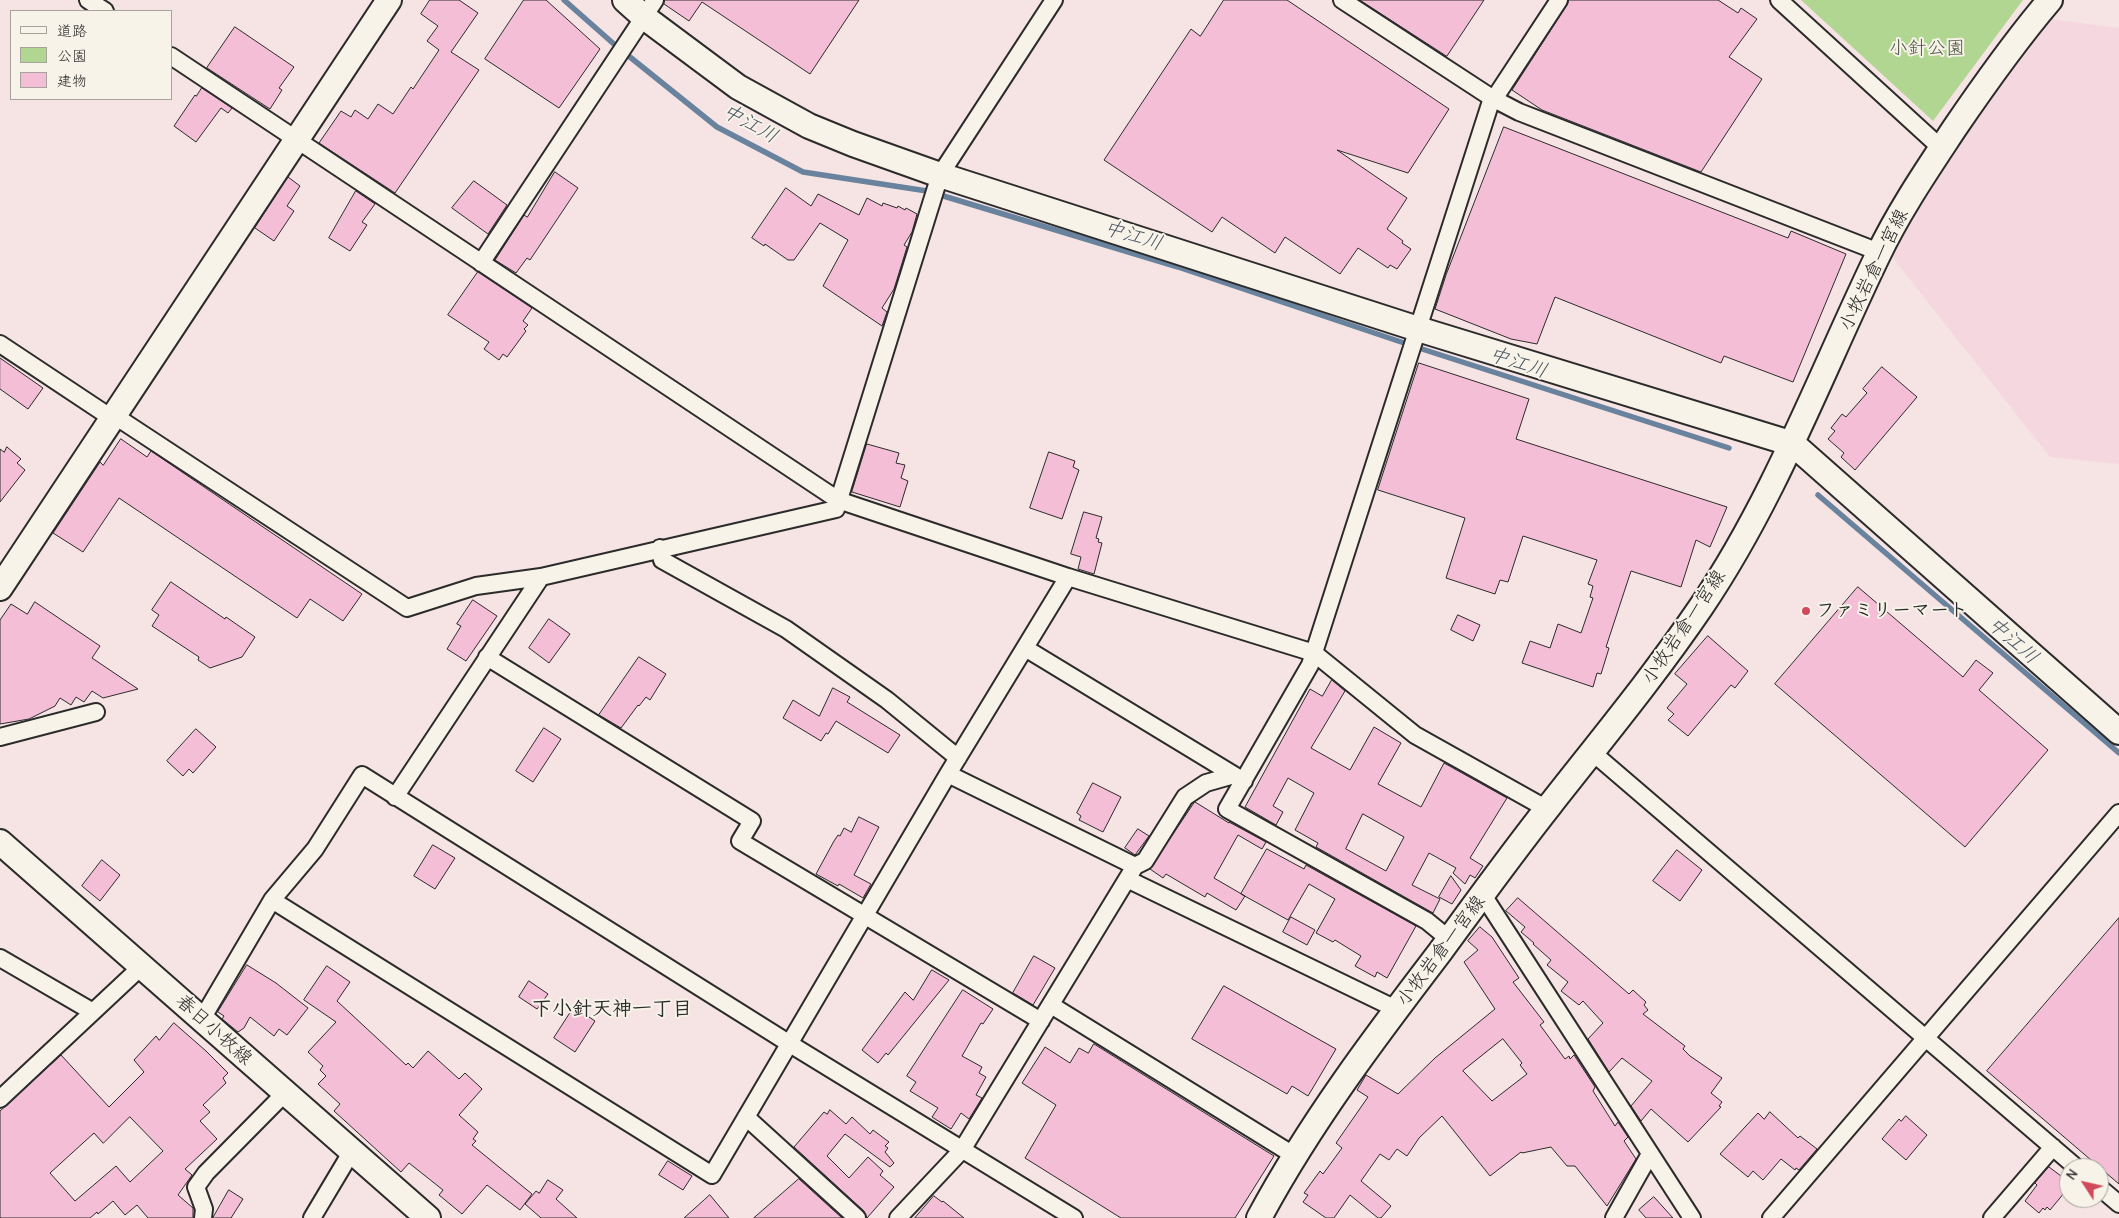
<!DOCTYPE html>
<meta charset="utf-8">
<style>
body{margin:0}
#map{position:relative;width:2119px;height:1218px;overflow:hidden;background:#f6e3e3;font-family:"Comic Neue","Klee One",sans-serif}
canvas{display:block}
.legend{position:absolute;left:10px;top:10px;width:162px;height:90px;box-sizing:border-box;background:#f7f3e8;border:1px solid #a5a39c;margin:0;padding:6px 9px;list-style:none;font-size:15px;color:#2b2b2b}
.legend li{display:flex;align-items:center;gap:10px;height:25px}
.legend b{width:25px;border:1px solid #a5a39c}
.north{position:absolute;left:2059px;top:1158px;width:50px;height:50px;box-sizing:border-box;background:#f7f3e8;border:1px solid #a5a39c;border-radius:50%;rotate:305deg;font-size:14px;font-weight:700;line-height:20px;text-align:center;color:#2b2b2b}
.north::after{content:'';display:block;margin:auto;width:18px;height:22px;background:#d1495b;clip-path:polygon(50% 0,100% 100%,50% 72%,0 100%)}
</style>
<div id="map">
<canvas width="2119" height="1218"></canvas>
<ul class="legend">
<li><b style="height:6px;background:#f7f3e8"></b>道路</li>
<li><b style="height:14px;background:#b1d692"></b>公園</li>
<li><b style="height:14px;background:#f4bed7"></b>建物</li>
</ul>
<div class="north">N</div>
</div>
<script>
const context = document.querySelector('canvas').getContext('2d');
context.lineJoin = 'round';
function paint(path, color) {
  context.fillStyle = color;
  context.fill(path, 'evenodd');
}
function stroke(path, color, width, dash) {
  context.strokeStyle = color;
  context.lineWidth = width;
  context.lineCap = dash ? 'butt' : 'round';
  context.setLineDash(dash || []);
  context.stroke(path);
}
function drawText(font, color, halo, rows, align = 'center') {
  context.font = font + ' "Comic Neue","Klee One",sans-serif';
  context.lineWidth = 4;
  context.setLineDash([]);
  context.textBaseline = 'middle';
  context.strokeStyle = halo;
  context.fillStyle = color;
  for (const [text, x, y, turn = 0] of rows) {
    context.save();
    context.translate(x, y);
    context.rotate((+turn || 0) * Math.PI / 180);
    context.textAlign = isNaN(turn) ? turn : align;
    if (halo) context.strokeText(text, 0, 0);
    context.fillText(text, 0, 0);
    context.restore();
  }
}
paint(new Path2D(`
 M2050 19 2119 28V464L2050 457 1889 253 1909 217 2002 77Z`), '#f5d8df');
paint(new Path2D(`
 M1801 0H2023L1933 121Z`), '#b1d692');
stroke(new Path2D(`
 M564 0 615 45 717 127 803 172 927 191 1178 267 1422 349 1729 448
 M1818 495 2119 753`), '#69839e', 5.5);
const building = new Path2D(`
 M430 0H459L478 13 451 52 479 70 395 193 319 143 341 111 351 117 355 110 368 119 378 104 393 114 411 87 413 89 439 50 427 41 438 26 421 14Z
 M524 0H546L600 49 559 108 485 59Z
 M665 0H859L810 74 702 2 689 21 664 4Z
 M1224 0H1287L1449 109 1408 173 1337 150 1407 198 1387 229 1403 241 1402 243 1411 249 1397 269 1390 265 1388 268 1358 248 1340 274 1285 237 1275 253 1222 217 1212 232 1104 160 1191 29 1200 36Z
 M1360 0H1484L1447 56Z
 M1569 0H1718L1738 13 1741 8 1757 19 1729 57 1762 79 1701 172 1542 110 1512 90 1567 5Z
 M235 27 294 67 279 88 282 90 270 109 207 68Z
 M202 88 232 108 228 113 221 108 196 142 174 126 195 95 196 96Z
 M1504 127 1788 238 1791 231 1846 254 1793 382 1724 356 1721 363 1555 297 1537 344 1511 339 1435 309 1446 275Z
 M555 172 578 188 530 260 527 258 516 273 495 260 524 215 527 217Z
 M288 177 300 186 287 206 294 211 274 241 255 228Z
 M474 181 507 205 488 234 452 208Z
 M786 188 811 206 818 194 859 215 867 198 882 206 883 203 897 208 898 206 905 210 906 208 917 214 912 232 904 245 907 247 894 289 882 308 887 312 882 326 823 286 848 240 820 223 794 260H788L765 244 764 246 752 238Z
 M356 191 375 204 362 222 367 225 350 251 329 238Z
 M478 272 532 308 523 321 528 325 524 329 526 331 507 357 503 354 499 360 484 349 489 342 448 315Z
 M0 358 43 388 28 409 0 389Z
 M1419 363 1529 399 1516 439 1727 507 1710 547 1696 540 1681 587 1631 571 1606 647 1609 648 1601 674 1597 673 1593 687 1522 663 1530 641 1550 648 1558 624 1581 633 1593 598 1590 597 1593 586 1588 584 1597 560 1523 536 1508 582 1500 580 1495 594 1446 578 1465 518 1378 490Z
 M1882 367 1917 397 1855 470 1841 457 1844 453 1828 439 1835 431 1831 428 1842 414 1846 417 1867 393 1863 389Z
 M121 439 147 457 151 451 362 594 343 621 310 599 297 618 119 498 83 552 53 533 100 462 103 465Z
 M867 444 899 453 896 463 905 465 901 478 908 481 900 507 852 492Z
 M7 447 21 459 17 463 25 470 0 502V449L4 452Z
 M1049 452 1075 461 1073 467 1079 470 1062 519 1030 508Z
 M1084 512 1102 517 1096 538 1099 539 1098 542 1102 543 1094 574 1078 569 1081 557 1071 554Z
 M171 582 225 619 226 617 255 637 242 657 210 668 198 660 199 657 152 626 159 615 152 610Z
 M1858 587 1963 677 1976 660 1993 673 1979 690 2048 750 1965 847 1775 684Z
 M473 600 497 616 466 661 447 649 461 626 457 624Z
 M35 602 100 646 92 658 138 689 103 698 92 691 84 702 76 697 71 705 60 698 55 706 29 719 0 724V620L11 604 27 614Z
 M1458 615 1480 625 1473 641 1451 630Z
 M549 619 570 634 549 663 529 648Z
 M1708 636 1748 671 1735 688 1731 685 1688 736 1668 720 1674 714 1667 708 1687 684 1675 674Z
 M639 657 666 674 650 700 646 697 639 706 638 705 621 728 599 715Z
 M1332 680 1345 691 1311 748 1350 770 1374 727 1401 743 1378 784 1421 807 1444 763 1507 798 1470 858 1483 866 1475 878 1470 875 1465 884 1453 873 1456 868 1429 853 1412 885 1440 899 1433 913 1316 847 1318 843 1295 830 1314 793 1288 778 1273 806 1283 812 1276 825 1245 807 1310 689 1322 696ZM1363 814 1404 837 1386 871 1346 849Z
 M833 688 850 697 847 702 900 735 888 753 836 721 828 734 826 733 821 741 783 718 793 700 819 716Z
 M544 728 561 739 533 782 516 771Z
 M196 729 216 747 193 773 189 769 183 776 167 761Z
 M1093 783 1121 797 1103 832 1079 820 1081 816 1077 813Z
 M1195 802 1229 823V822L1266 842 1262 849 1238 835 1214 878 1245 896 1236 910 1207 893 1205 897 1166 874 1163 878 1150 869Z
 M859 817 879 827 854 875 871 884 863 898 839 884 838 886 816 874 834 841 838 835 840 836 844 828 851 832Z
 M1138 829 1149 836 1135 855 1125 848Z
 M433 845 455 858 435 889 414 876Z
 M1267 849 1304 869 1306 865 1416 926 1387 978 1377 972 1375 977 1355 966 1361 956 1335 940 1333 942 1316 933 1335 899 1309 884 1288 920 1241 894Z
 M1677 850 1702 870 1680 901 1653 881Z
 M102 860 120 875 100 901 82 886Z
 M1451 876 1461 890 1452 904 1439 897Z
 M1518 898 1629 994 1633 990 1646 1002 1644 1005 1648 1010 1643 1014 1685 1046 1683 1049 1690 1056 1722 1078 1711 1093 1722 1102 1719 1106 1721 1107 1688 1142 1651 1109 1641 1121 1631 1106 1652 1081 1622 1058 1609 1072 1588 1039 1603 1023 1583 1001 1579 1005 1561 991 1568 982 1547 965 1551 960 1533 944 1534 943 1521 932 1525 927 1506 911Z
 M1291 917 1315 930 1307 945 1283 932Z
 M2119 918V1184L1987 1071Z
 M1480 927 1492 937 1519 978 1513 982 1544 1022 1540 1025 1565 1059 1569 1056 1570 1059 1574 1055 1595 1087 1593 1091 1615 1126 1618 1122 1628 1137 1624 1141 1636 1159 1607 1206 1575 1166H1567L1551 1147 1522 1153 1521 1152 1490 1176 1442 1116 1419 1138 1407 1156 1397 1149 1389 1160 1380 1154 1361 1181 1391 1206 1381 1218H1378L1350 1195 1334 1218H1326L1303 1202 1308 1195 1304 1193 1320 1171 1323 1174 1342 1148 1336 1143 1368 1097 1357 1090 1366 1075 1398 1094 1435 1058 1495 1009 1464 962 1478 950 1468 941ZM1503 1039 1522 1063 1520 1065 1527 1074 1492 1101 1463 1071Z
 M1034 956 1055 968 1033 1005 1013 993Z
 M247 965 276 983 308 1008 287 1035 279 1029 274 1036 250 1017 244 1028 238 1032 222 1019 224 1016 218 1012Z
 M327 966 350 982 337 1001 406 1065 408 1063 413 1068 428 1051 459 1079 465 1073 479 1086 482 1089 459 1115 478 1132 473 1139 476 1141 472 1145 532 1194 520 1210 487 1185 462 1214 439 1195 443 1190 409 1163 401 1172 334 1111 340 1104 318 1084 326 1076 320 1070 323 1066 308 1052 336 1022 304 1000Z
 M932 970 949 980 888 1055 886 1053 878 1063 862 1050 905 992 913 1000Z
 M529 981 548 994 537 1009 519 997Z
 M1224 986 1336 1049 1308 1096 1292 1086 1287 1094 1192 1039Z
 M963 990 993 1009 983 1024 981 1023 962 1056 982 1067 979 1073 986 1077 976 1095 982 1098 969 1119 961 1113 951 1129 932 1117 938 1108 910 1091 916 1082 907 1076Z
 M574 1007 595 1021 575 1052 554 1038Z
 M174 1023 206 1051 228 1073 223 1078 226 1083 203 1105 210 1112 200 1121 217 1139 185 1169 192 1175 178 1195 193 1208V1218H148L137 1205 125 1215 113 1201 98 1214 97 1212 90 1218H0V1111L61 1055 109 1107 144 1072 134 1060 156 1036 159 1040ZM130 1117 163 1151 130 1182 116 1166 75 1201 50 1173 94 1133 103 1143Z
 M1094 1044 1274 1156 1235 1218H1121L1025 1158 1056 1105 1022 1083 1045 1047 1070 1063 1079 1048 1088 1053Z
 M830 1110 846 1124 852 1117 870 1134 873 1130 889 1142 885 1146 888 1148 885 1152 894 1163 890 1167 845 1134 827 1156 849 1178 868 1157 883 1171 880 1175 894 1187 867 1218 864 1211 794 1147 824 1112 827 1114Z
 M1770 1112 1798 1138 1800 1136 1817 1149 1799 1170 1796 1168 1795 1170 1781 1159 1763 1180 1753 1171 1748 1177 1720 1154 1758 1113 1764 1119Z
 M1906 1116 1927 1135 1906 1160 1882 1139 1899 1119 1901 1121Z
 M668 1161 692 1176 683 1190 659 1175Z
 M2049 1167 2069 1182V1187L2050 1210 2047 1207 2045 1210 2043 1208 2039 1213 2025 1201 2037 1185 2035 1183Z
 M799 1179 842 1218H754Z
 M548 1180 563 1190 556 1199 577 1218H541L525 1204 536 1191 539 1193Z
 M229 1190 243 1199 231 1218H213Z
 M710 1195 729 1218H684L704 1200Z
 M934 1196 942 1202 943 1201 964 1218H915Z
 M1654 1197 1673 1218H1646L1639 1210Z`);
paint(building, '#f4bed7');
stroke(building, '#2b2b2b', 1);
const street = new Path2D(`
 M88 0 105 11
 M1342 0 1492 98 1519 112 1879 252
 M1779 0 1941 148
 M171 56 838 500 1068 577 1314 653 1415 735 1547 809
 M1494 99 1559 0
 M481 263 655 0
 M0 344 113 419
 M115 416 407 608 476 586 541 577 836 509 940 175 1054 0
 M660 548 662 560 786 629 887 700 958 758
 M1025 648 1234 775
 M487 657 752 821 740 841 1041 1021
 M0 737 96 712
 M1592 752 2077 1168
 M948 774 1135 866
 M395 797 541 577
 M1127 879 1396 1009
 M1483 895 1692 1218
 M272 900 712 1175 948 774 1068 577
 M1449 939 1427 921 1227 809 1310 665 1492 98
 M0 958 93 1012
 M1051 1005 1295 1156
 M202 1019 272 900 315 849 362 775 790 1044 1074 1218
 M0 1099 142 966
 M746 1117 857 1218
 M2099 1187 2119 1204
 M203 1218 204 1209 196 1187 206 1173 285 1093
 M312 1218 352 1151
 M898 1218 962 1150 1135 866 1145 861 1185 797 1206 783 1234 775 1244 781
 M1614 1218 1650 1154
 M1771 1218 2119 813
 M1992 1218 2053 1147`);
const secondary = new Path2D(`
 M625 0 644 17 738 87 809 126 853 144 940 175 1418 329 1793 444 2119 732
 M0 588 389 0
 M0 842 428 1218
 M1259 1218C1310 1123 1375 1037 1440 952 1476 903 1512 853 1550 805 1601 740 1654 676 1701 607 1775 498 1821 373 1878 255 1899 211 1927 170 1954 129 1984 85 2015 41 2050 0`);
stroke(street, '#2b2b2b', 20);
stroke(secondary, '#2b2b2b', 28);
stroke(street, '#f7f3e8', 16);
stroke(secondary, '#f7f3e8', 24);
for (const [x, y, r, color] of [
 [1806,611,5,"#d1495b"]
]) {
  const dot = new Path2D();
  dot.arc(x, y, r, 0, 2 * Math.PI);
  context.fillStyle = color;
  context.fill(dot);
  stroke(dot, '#f7f3e8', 2);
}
drawText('19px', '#4c5645', '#f7f3e8', [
 ["小針公園",1927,49]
]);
drawText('19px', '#2b2b2b', '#f7f3e8', [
 ["小牧岩倉一宮線",1874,270,-64],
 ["小牧岩倉一宮線",1684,627,-56],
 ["小牧岩倉一宮線",1441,951,-53],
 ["春日小牧線",214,1030,42]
]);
drawText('bold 19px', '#2b2b2b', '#f7f3e8', [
 ["ファミリーマート",1816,611]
], 'left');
drawText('italic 20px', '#4a5765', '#f7f3e8', [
 ["中江川",750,124,29],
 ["中江川",1133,236,17],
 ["中江川",1518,363,18],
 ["中江川",2013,641,41]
]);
drawText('bold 20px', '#2b2b2b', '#f7f3e8', [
 ["下小針天神一丁目",612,1009]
]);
</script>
